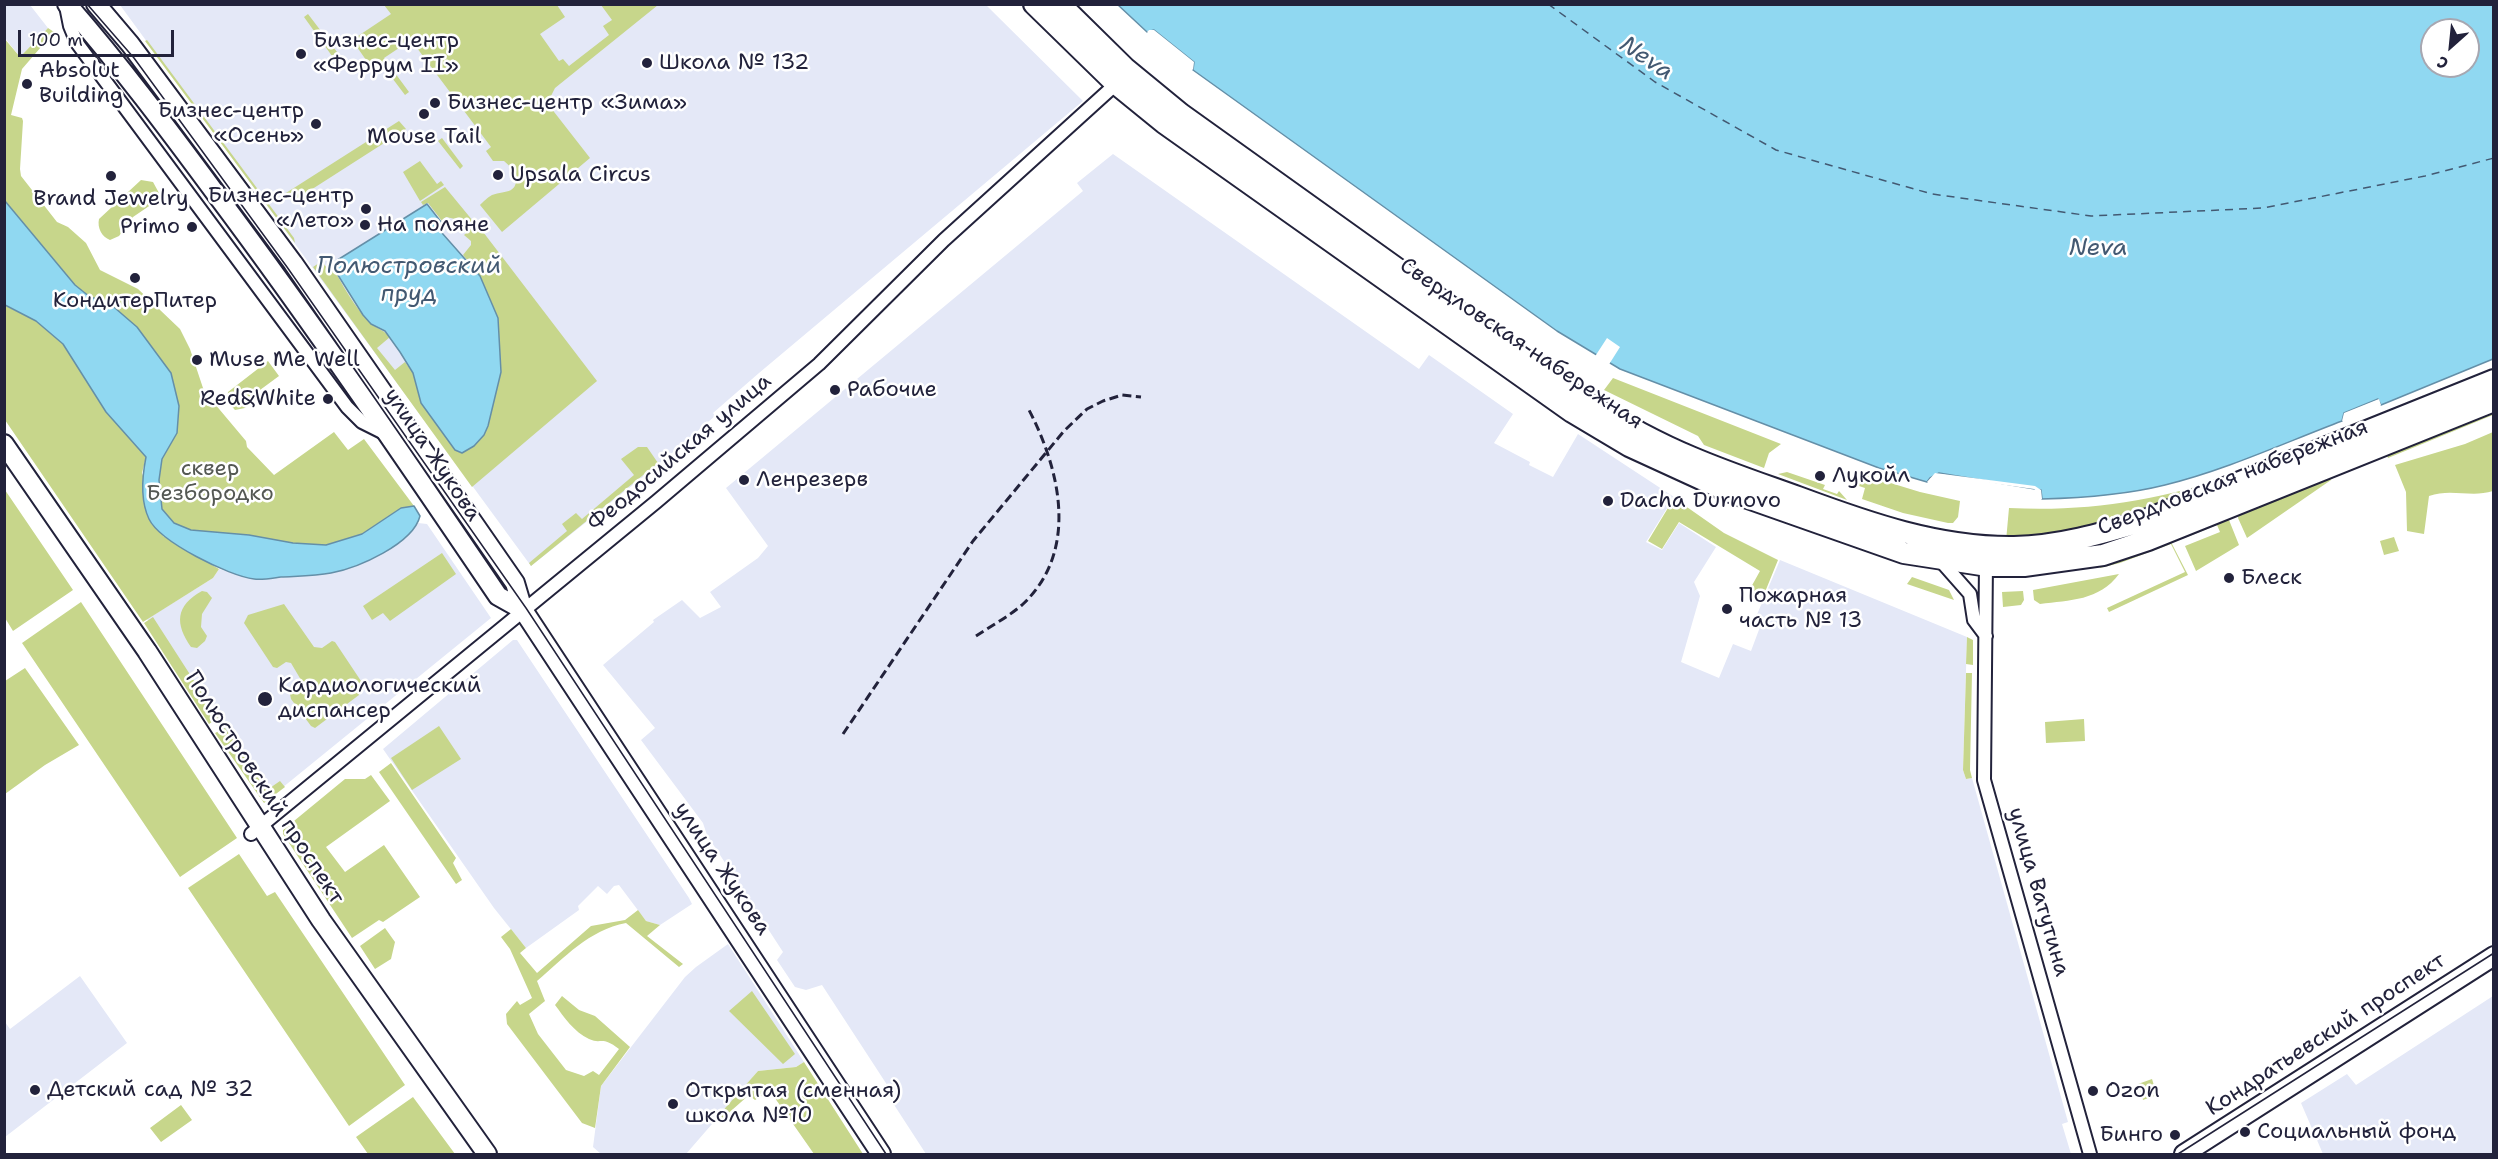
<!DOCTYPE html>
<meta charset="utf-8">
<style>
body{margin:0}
#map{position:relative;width:2498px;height:1159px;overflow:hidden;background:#fff;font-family:"Shantell Sans",sans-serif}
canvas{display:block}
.frame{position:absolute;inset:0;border:6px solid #22223b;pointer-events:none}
.north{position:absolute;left:2420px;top:18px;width:60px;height:60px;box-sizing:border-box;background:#fff;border:2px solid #a7a7b1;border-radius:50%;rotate:207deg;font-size:16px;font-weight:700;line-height:24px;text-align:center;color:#22223b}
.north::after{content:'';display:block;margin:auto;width:21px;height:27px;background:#22223b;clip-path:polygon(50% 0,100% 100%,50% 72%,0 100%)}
.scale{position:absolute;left:18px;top:30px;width:156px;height:27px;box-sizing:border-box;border:3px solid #22223b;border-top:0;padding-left:8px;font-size:18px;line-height:21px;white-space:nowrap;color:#22223b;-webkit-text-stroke:4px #fff;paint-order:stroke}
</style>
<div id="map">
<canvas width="2498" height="1159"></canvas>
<div class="frame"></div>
<div class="north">С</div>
<div class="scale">100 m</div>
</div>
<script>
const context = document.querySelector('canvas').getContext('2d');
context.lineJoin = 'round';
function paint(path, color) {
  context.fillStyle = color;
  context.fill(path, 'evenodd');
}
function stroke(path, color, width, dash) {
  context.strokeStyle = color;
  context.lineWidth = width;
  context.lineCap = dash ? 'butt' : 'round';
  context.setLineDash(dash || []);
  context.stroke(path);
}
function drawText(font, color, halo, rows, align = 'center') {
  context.font = font + ' "Shantell Sans",sans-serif';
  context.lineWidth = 5;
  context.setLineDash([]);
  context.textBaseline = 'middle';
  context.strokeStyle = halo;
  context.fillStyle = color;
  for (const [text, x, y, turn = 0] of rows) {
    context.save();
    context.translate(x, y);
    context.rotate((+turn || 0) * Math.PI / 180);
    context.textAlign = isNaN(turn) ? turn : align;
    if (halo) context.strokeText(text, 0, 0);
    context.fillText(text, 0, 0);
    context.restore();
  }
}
paint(new Path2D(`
 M8 5H30L48 28 20 57 5 38 4 7Z
 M120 5H986L1083 101 759 373 713 413 715 416 658 465 531 566Z
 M1113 154 1419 369 1429 355 1513 414 1494 443 1530 462 1529 465 1553 477 1578 434 1674 497 1646 542 1662 550 1679 523 1716 547 1694 582 1700 596 1681 662 1719 678 1733 644 1751 651 1760 627 1753 624 1780 560 1967 637 1963 770 1966 779 1972 778 2068 1122 2062 1124 2071 1154H926L889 1097 893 1094 822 985 806 990 795 987 777 960 783 952 707 835 703 823 641 740 655 728 603 665 654 622 653 620 682 600 700 618 721 607 710 592 758 558 768 546 726 488 1083 191 1077 183Z
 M418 523 427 524 491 618 266 801 147 619 213 578 219 569 255 580 332 573 363 563 406 538Z
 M513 640H517L689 898 692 904 660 925 646 921 619 885 614 886 607 894 598 886 578 906 579 910 526 948 494 908 383 749Z
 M728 944 804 1062 796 1067 758 1071 686 1154H601L593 1147 601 1086 685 977 696 967Z
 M80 976 127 1043 5 1137V1022L10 1029Z
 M2493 996V1154H2323L2301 1103 2347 1074 2356 1085Z`), '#e4e8f7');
paint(new Path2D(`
 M384 5H557L565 17 540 34 559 61 563 59 569 66 609 35 603 26 612 20 601 5H658L555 88 551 96V108L590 158 502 232 480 205C483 202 488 197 492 195 506 190 520 195 515 171L504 161H493L486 151 491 147 411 40 384 58 409 92 405 95 380 62 371 67 352 40 391 14Z
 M308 14 337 52 332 56 304 17Z
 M48 28 54 32 22 69 11 115 22 118 23 121 20 169 21 176 57 222 68 227 86 243 100 270 138 289 180 329 190 349 204 391 246 441 247 447 274 475 334 432 348 450 364 439 414 506 401 508 362 534 326 545 293 543 249 535 191 530 174 523 162 509 159 480 162 459 177 433 179 406 171 373 108 302 90 297 75 285 5 201 4 38 20 57Z
 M147 40 294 238 295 243 145 41Z
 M399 121 406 129 292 202 286 193Z
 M442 138 463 166 460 169 438 141Z
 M420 161 437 184 441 181 444 185 420 201 403 172Z
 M141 180 153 182 159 193 158 200 133 217 119 236 110 240C102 237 97 228 99 219Z
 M445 187 473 221 462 232 459 231 463 227 455 219 446 217 442 221 428 203 423 205 421 202Z
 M477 224 597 381 472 487 313 267 322 261 326 267 331 264C341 282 355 309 371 323 377 329 384 330 390 337L377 348 395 370 405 362 413 373 421 403 455 450 461 453 488 426 501 372 498 318 480 276 463 255 471 245V241L464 235Z
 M4 305 36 321 63 344 106 412 146 457 142 473 163 536 219 569 213 578 143 622 5 420Z
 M268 361 279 376 260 390 245 408 235 410 227 401 228 392Z
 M1613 378 1781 444 1769 453 1764 468 1704 445 1698 436 1604 390Z
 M2493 409V415L2388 458 2386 453Z
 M2493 432V491C2471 498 2451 488 2429 496L2424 534 2407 531 2406 492 2395 465 2465 444Z
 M638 447H647L658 463 531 566 529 563 567 531 562 524 576 513 582 519 634 475 621 459Z
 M1787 472 1825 485 1823 489 1837 494 1839 491 1847 500 1778 474Z
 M1858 473 1920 492 1960 501 1958 517 1953 523H1948L1903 513 1862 499 1865 488 1859 486Z
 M2329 474 2331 480 2247 538 2238 518 2239 512Z
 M2232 475 2104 528 2006 541 2009 508C2085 512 2160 501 2232 475Z
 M5 490 73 590 13 631 5 618Z
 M1674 498 1724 533 1778 560 1763 597 1750 589 1760 571 1679 522 1662 549 1648 541Z
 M2227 515 2239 545 2196 571 2185 546 2220 532 2217 525 2182 539 2180 535Z
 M2394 537 2399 551 2384 555 2380 541Z
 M2169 541 2171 542 2188 575 2109 612 2107 608 2185 572 2171 544 2120 563 2100 568 2099 564Z
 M442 553 456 574 390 621 383 613 372 620 363 606Z
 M2119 574C2099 601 2070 600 2040 604L2034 600 2033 590Z
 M1912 577 1949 590 1954 600 1907 584Z
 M202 591 207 592 212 598 202 614 201 627 207 636 205 641 197 648 191 647C175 624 175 606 202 591Z
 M2023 591 2024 600 2021 605 2003 607 2002 592Z
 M81 602 237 838 180 877 22 643Z
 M284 604 314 647 322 648 332 641 335 642 363 684 359 695 315 728 311 726 291 699 290 694 300 685 301 680 291 663 286 662 277 668 273 667 244 623 248 615Z
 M153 617 218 718 209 724 144 623Z
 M1967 637 1973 640V665L1966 664Z
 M25 668 79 745 45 765 5 794V681Z
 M1966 673H1972L1970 770 1972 778 1966 779 1963 770Z
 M2084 719 2085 741 2046 743 2045 722Z
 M439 726 461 759 412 790 391 758Z
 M225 728 267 790 280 781 285 787 264 803 215 733Z
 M391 763 456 858 453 863 462 880 456 884 379 772Z
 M371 775 390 801 326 847 345 872 384 845 420 897 383 922 379 920 352 938 283 834V830L345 779H365Z
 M239 854 267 896 275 892 405 1085 349 1126 188 888Z
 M638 910 646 921 660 925 647 936 683 964 679 967 626 923C589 930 564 958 537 981L545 1001 529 1014 538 1034 566 1070 584 1076 593 1071 599 1075 619 1049C601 1035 602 1045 589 1039 574 1032 564 1017 555 1005L562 996 579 1010 595 1016 630 1047 601 1086 595 1128 582 1123 507 1024 506 1014 517 1001 520 1005 532 998 510 949 501 937 511 929 526 948 520 953 537 973 591 926 625 920Z
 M385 928 395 942 391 959 375 969 360 946Z
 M752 991 795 1054 783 1064 729 1011Z
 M804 1062 863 1154H814L770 1091 755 1100 749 1095 723 1118 719 1115 758 1071 796 1067Z
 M2152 1079 2157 1095 2143 1100 2138 1084Z
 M413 1097 455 1154H368L356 1137Z
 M181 1105 192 1120 161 1142 150 1128Z`), '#c7d68b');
const water = new Path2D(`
 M1118 5H2493V359L2381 405 2378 399 2344 413 2342 421C2284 443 2226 470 2165 485 2125 495 2083 498 2042 499L2041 490 1939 473 1930 478 1927 482 1879 468 1620 369 1557 331 1193 70 1194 62 1154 30 1147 32ZM2432 30H2468V66H2432Z
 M5 201 75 285 90 297 108 302 137 327 171 373 179 406 177 433 162 459 159 480 162 509 174 523 191 530 249 535 293 543 326 545 362 534 401 508 414 506 420 516C413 544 358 568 331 573 315 576 298 576 281 577 273 578 263 580 254 579 229 576 160 542 149 519 140 500 142 477 146 457L106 412 63 344 36 321 5 305Z
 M427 204 441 222 442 233 480 276 498 318 501 372 488 426 484 435 474 446 462 453 455 450 421 403 413 373 400 352 385 331 371 324 363 315 331 264Z`);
paint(water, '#90d8f1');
stroke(water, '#648fa8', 1.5);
paint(new Path2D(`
 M1149 30H1154L1194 62 1193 70 1191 68 1192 64 1153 33 1149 34 1147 32Z
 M1607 338 1620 347 1608 366 1594 358Z
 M2379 399 2381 405 2378 407 2377 403 2362 409 2345 415V420L2342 421 2344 413Z
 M1935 473 2035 486 2041 490 2042 499H2039L2038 492 2034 489 1939 476 1934 478 1930 483 1927 482Z`), '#fff');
stroke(new Path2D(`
 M1548 4 1655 82 1776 150 1932 194 2091 216 2263 208 2425 176 2494 158`), '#435972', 1.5, [8, 6]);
const street = new Path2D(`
 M66 6 70 26 77 43 347 407 362 422 386 434
 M1940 560 1970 594 1974 620 1986 636
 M1986 562 1984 780 2090 1154
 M251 834 656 502 819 364 944 240 1116 84`);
const secondary = new Path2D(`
 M67 4C120 65 168 129 216 194 314 325 406 460 498 596L523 610
 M96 4 130 44 293 263 515 583 523 610 881 1154
 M4 444 147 651 321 920 487 1154
 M2184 1154 2494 956`);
const primary = new Path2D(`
 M1034 4 1116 84 1164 123 1572 412 1629 446 1725 490 1904 553 1988 566H2024L2103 555 2148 540 2494 401
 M1060 4 1125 68 1181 114 1578 398C1615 419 1652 441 1691 457 1726 472 1762 484 1798 497 1868 523 1939 548 2014 547 2059 546 2101 534 2143 521L2494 380`);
stroke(street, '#22223b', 16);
stroke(secondary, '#22223b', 22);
stroke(primary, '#22223b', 24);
stroke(street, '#fff', 12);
stroke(secondary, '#fff', 18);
stroke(primary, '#fff', 20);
stroke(new Path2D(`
 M87 4 134 58 287 267 526 608 886 1154
 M2178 1154 2494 953`), '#22223b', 1.5);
stroke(new Path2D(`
 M976 636C991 626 1008 617 1022 605 1080 551 1060 469 1028 408
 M843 734 973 541 1064 431 1087 409 1103 401 1122 395 1141 397`), '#22223b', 3, [9, 4.5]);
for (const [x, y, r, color] of [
 [301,54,6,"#22223b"],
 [647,63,6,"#22223b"],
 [27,84,6,"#22223b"],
 [435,103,6,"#22223b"],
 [424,114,6,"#22223b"],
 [316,124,6,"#22223b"],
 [498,175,6,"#22223b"],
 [111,176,6,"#22223b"],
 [366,209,6,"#22223b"],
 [365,225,6,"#22223b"],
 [192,227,6,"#22223b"],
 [135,278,6,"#22223b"],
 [197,360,6,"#22223b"],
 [835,390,6,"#22223b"],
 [328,399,6,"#22223b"],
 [1820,476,6,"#22223b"],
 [744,480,6,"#22223b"],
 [1608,501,6,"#22223b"],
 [2229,578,6,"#22223b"],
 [1727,609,6,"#22223b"],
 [265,699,8,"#22223b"],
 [35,1090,6,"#22223b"],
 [2093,1091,6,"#22223b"],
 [673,1104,6,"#22223b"],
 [2245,1132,6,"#22223b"],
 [2175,1135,6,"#22223b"]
]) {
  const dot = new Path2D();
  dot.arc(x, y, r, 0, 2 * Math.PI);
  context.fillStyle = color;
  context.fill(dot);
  stroke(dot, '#fff', 2);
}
drawText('22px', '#22223b', '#fff', [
 ["Бизнес-центр",313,41],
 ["«Феррум II»",313,66],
 ["Школа № 132",659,63],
 ["Absolut",39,71],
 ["Building",39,96],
 ["Бизнес-центр «Зима»",447,103],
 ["Бизнес-центр",304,111,"right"],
 ["«Осень»",304,136,"right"],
 ["Mouse Tail",424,137,"center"],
 ["Upsala Circus",510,175],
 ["Бизнес-центр",354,196,"right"],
 ["«Лето»",354,221,"right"],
 ["Brand Jewelry",111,199,"center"],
 ["На поляне",377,225],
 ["Primo",180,227,"right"],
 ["КондитерПитер",135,301,"center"],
 ["Muse Me Well",209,360],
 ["Рабочие",847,390],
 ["Red&White",316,399,"right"],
 ["Лукойл",1832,476],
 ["Ленрезерв",756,480],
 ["Dacha Durnovo",1620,501],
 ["Блеск",2241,578],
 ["Пожарная",1739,596],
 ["часть № 13",1739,621],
 ["Кардиологический",278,686],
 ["диспансер",278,711],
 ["Детский сад № 32",47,1090],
 ["Открытая (сменная)",685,1091],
 ["школа №10",685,1116],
 ["Ozon",2105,1091],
 ["Социальный фонд",2257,1132],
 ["Бинго",2163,1135,"right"]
], 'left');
drawText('22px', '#22223b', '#fff', [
 ["Свердловская набережная",1521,344,34],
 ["Феодосийская улица",680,453,-40],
 ["улица Жукова",432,455,56],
 ["Свердловская набережная",2233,478,-21],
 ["Полюстровский проспект",264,788,57],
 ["улица Жукова",722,869,56],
 ["улица Ватутина",2038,892,74],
 ["Кондратьевский проспект",2326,1035,-33]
]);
drawText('22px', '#545853', '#fff', [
 ["сквер",210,469],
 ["Безбородко",210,494]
]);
drawText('italic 24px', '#435972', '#fff', [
 ["Neva",1646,59,34],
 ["Neva",2098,249],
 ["Полюстровский",409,267],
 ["пруд",409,295]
]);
</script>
